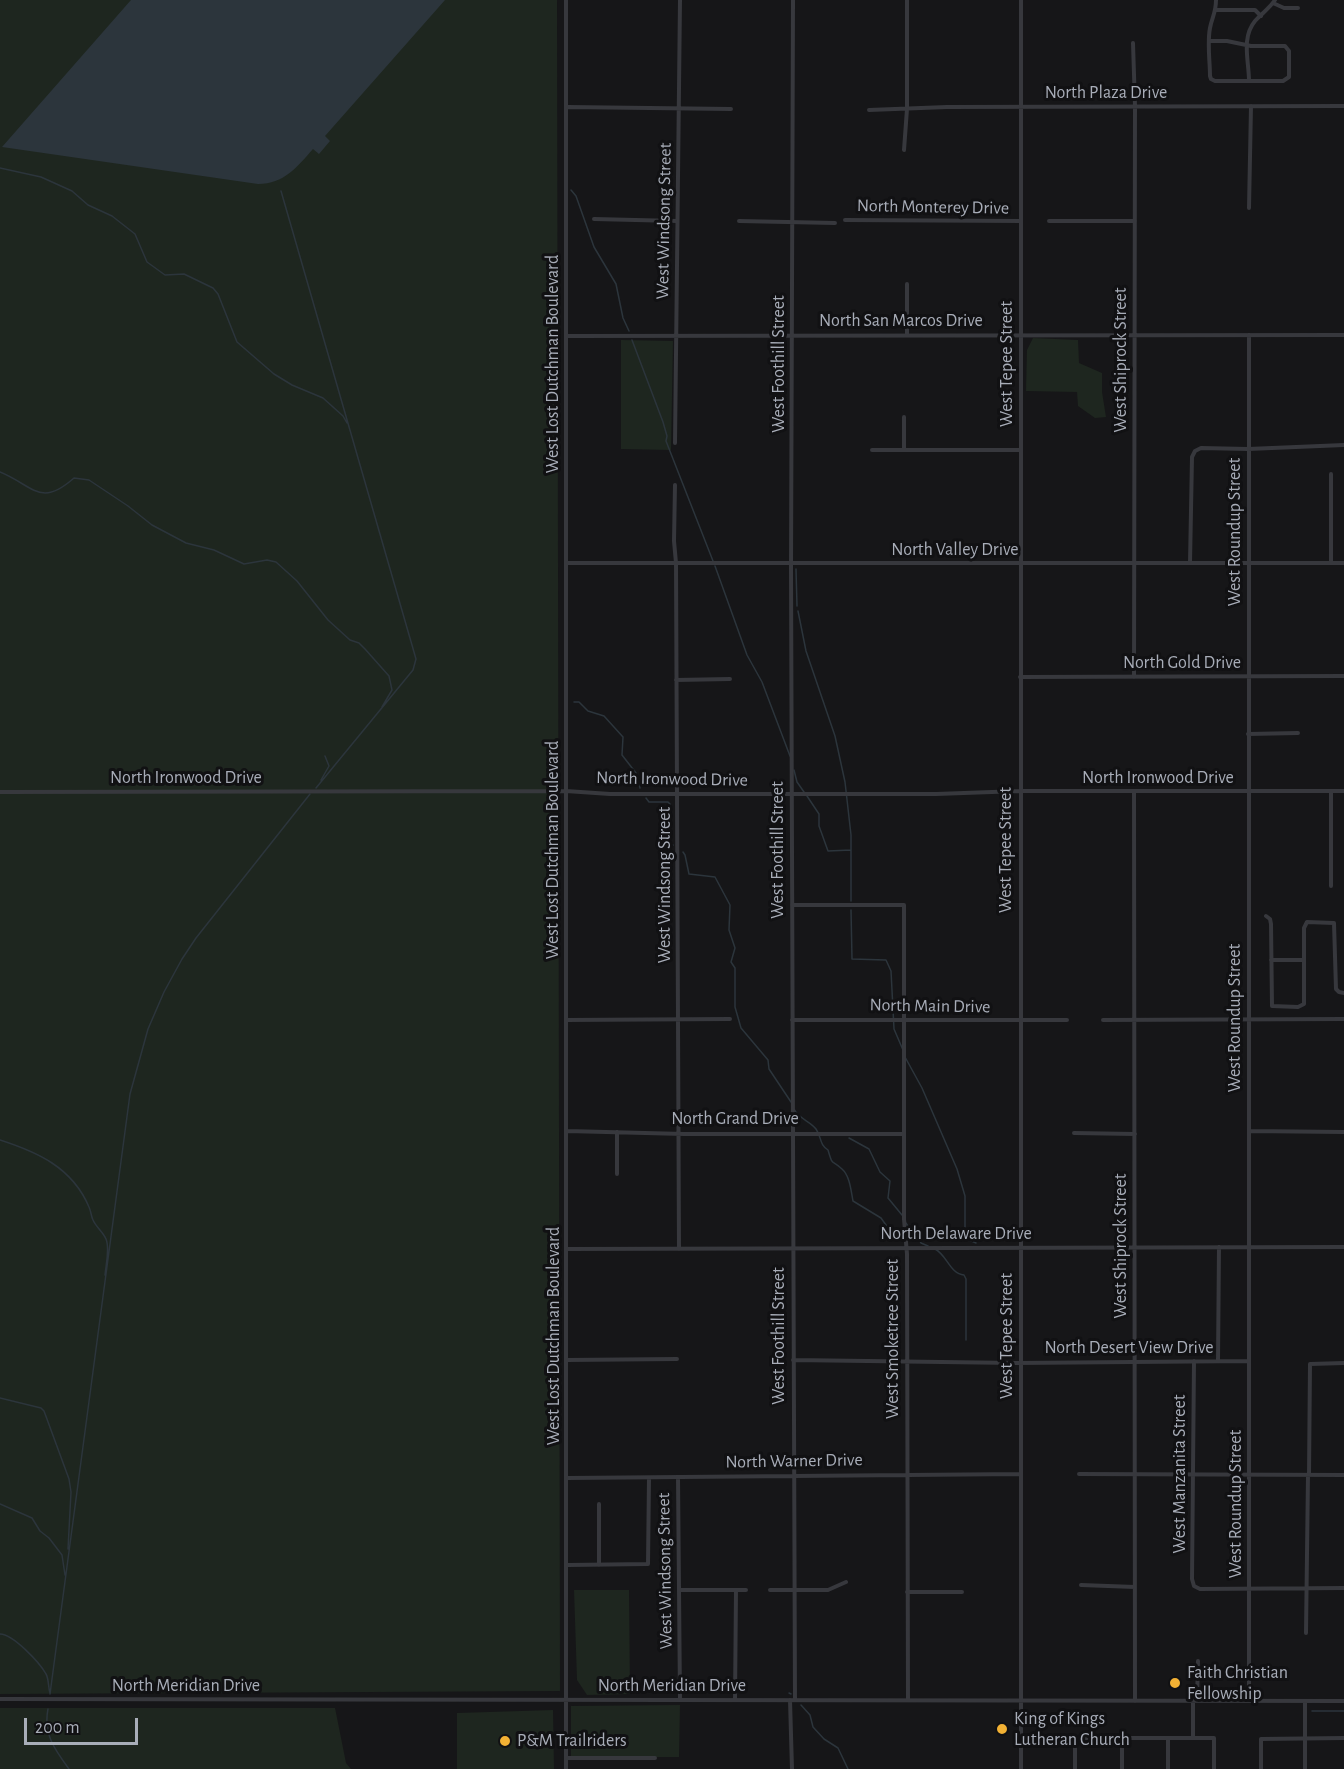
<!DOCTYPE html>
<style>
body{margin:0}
#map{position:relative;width:1344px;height:1769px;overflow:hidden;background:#161618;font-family:"Alegreya Sans",sans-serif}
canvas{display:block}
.scale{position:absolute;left:24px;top:1718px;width:114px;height:27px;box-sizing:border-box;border:3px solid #a8adb8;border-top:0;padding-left:8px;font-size:18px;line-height:21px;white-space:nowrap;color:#a8adb8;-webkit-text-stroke:4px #111113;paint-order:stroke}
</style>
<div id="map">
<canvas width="1344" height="1769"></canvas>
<div class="scale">200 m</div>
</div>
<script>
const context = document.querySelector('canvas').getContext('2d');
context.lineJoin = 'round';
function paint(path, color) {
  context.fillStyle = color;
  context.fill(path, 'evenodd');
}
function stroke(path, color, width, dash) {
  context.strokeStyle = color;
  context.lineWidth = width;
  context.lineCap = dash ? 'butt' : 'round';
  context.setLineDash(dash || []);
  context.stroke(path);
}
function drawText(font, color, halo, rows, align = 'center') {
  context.font = font + ' "Alegreya Sans",sans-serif';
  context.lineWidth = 6;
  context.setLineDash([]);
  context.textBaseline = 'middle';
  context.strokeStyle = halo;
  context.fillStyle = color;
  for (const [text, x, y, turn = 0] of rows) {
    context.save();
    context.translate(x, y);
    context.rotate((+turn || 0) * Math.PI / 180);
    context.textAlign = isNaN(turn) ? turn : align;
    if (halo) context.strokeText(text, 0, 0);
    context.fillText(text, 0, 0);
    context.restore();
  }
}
paint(new Path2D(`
 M0 0H557L560 1691 0 1694Z
 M1033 338 1078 340 1079 363 1102 373V392L1106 417 1095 418 1078 406 1077 392 1026 391 1027 350Z
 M621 340 673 341 671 450 621 449Z
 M574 1590H629L630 1694 587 1695 577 1680Z
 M680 1705 679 1757H571V1706Z
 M0 1708H335L346 1763 351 1769H0Z
 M553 1710 554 1769H457V1713Z`), '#1e261f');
paint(new Path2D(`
 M131 0H445L325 136 330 141 319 154 313 149C297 167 284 184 258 184L2 147Z`), '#2c353c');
stroke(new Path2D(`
 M0 168 41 177 72 191 88 205 112 216 135 234 147 262 165 275 184 274 213 288 218 294 237 342 274 374 292 385 323 398 343 416 347 423
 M571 190 576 196 594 247 616 284 623 318 629 331
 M281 191 416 659 413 670 316 788
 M632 340 663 422 667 436 666 441 713 561
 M0 472C34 486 40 508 74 478L89 480 128 506 152 525 186 543 214 550 244 564 267 560 276 562 297 581 328 620 350 640 359 643 365 649 389 676 392 690 382 707
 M715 566 747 655 762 682 790 756
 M796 569 797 606
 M798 611 806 651 835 736 845 782 851 835V901
 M574 702H579L588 711 604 716 623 737 622 755 636 773 640 788
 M794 770 797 782 804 792
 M321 780 329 766 325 756
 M807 796 819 814V826L828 851 851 850
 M646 798 649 802H668L670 804V843L673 845
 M683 852 685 855 689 874 715 877 730 905 729 930 735 948 731 962 735 968V1007L741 1028 768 1060 769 1069 791 1102
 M851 910 852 959 886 960 891 971 894 1029 903 1050
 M905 1057 922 1088 957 1169 965 1196V1235L967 1239 976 1243
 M794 1109C799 1119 810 1121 816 1129 822 1138 819 1144 828 1150 833 1167 831 1159 842 1169 850 1176 851 1191 853 1201L881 1218 896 1239
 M849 1138 869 1149 880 1172 890 1181 888 1198 902 1215
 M0 1140C37 1152 72 1167 89 1207 91 1211 91 1216 93 1220 96 1227 103 1232 106 1239 110 1249 106 1264 105 1275
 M906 1223C910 1231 916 1231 921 1243L928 1246
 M935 1249C947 1255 950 1274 964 1275L966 1279V1340
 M0 1398 41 1408 44 1411 69 1479 71 1492 68 1549
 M0 1504 32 1518 40 1531 49 1538 62 1555 65 1575
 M0 1634C13 1634 40 1663 46 1674 49 1679 48 1687 50 1693
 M789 1693 791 1694
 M50 1694 130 1094 148 1029 164 992 182 959 196 938 310 794
 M801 1705 810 1715 813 1727 824 1739 838 1748 848 1769
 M48 1709C43 1734 55 1750 69 1769
 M1312 1711H1344`), '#2c353c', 1.5);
stroke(new Path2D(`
 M793 0 791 568 795 1700
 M1021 0V1769
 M1273 3 1284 8H1298
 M1216 10H1255L1261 16
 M1210 41H1227L1251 46H1285L1289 51V77L1283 81H1215L1211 79 1210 76C1210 61 1207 43 1210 28 1212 17 1216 13 1216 0
 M1133 43 1135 106 1134 677
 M1249 81C1249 61 1241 38 1255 21 1262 13 1269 9 1275 0
 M568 107 731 109
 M869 110 947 107 1344 106
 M904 150 907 109V0
 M1249 208 1251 106
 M594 219 677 221
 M845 220 1021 221
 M739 221 835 223
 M1049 221H1135
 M907 335V284
 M1249 335V1701
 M567 336 1344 335
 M675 443 680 0
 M872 450H1020
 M904 450V417
 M1331 474V563
 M675 485 674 541 676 563 679 1249
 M566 563H1344
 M1190 563 1192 457 1195 451 1201 448 1248 449 1344 445
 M1020 677 1344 676
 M676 680 730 679
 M1248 734 1298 733
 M1134 791 1135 1701
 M1331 791V886
 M0 792 566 791 610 794H936L1020 791H1344
 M792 905H904V1219L907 1254 908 1700
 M1266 916 1270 919 1271 924 1272 1006 1298 1007 1304 1004V928L1307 922 1334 923 1336 989 1339 992 1344 993
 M1271 960H1304
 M566 1020 730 1019
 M792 1020H1067
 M1103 1020 1344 1019
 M567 1131 684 1134H904
 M1249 1131 1344 1132
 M1074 1133 1135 1134
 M617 1174V1132
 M567 1249 1344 1247
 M567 1360 677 1359
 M793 1360 1016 1363 1249 1361
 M1194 1361 1192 1579 1194 1586 1200 1589 1344 1588
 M1218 1361 1219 1247
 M1079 1474 1344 1475
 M1309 1475 1310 1364 1344 1363
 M678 1477 680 1700
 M567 1478 1021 1474
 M599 1504V1565
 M568 1565 648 1564 649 1478
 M1081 1585 1135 1587
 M680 1590H746
 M770 1590H828L846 1582
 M907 1592H962
 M1306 1633 1308 1475
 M0 1699 1344 1701
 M735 1700 736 1590
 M790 1700 792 1769
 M1193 1701V1738
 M1197 1701 1198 1661
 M566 1758H655
 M566 1769V0
 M1075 1769V1738H1214V1769
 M1122 1769V1738
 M1168 1769V1738
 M1261 1769V1739L1344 1738
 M1305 1769V1701`), '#37383d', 4);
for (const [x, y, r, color] of [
 [1175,1683,6,"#f2b134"],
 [1002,1729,6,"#f2b134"],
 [505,1741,6,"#f2b134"]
]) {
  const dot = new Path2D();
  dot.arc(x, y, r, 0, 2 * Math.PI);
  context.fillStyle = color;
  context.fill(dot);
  stroke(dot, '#111113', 2);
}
drawText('18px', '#a8adb8', '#111113', [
 ["North Plaza Drive",1106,93],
 ["North Monterey Drive",933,207,1],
 ["West Windsong Street",664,221,-89],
 ["North San Marcos Drive",901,321],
 ["West Shiprock Street",1121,360,-90],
 ["West Lost Dutchman Boulevard",553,364,-90],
 ["West Foothill Street",779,364,-90],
 ["West Tepee Street",1007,364,-90],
 ["West Roundup Street",1235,532,-90],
 ["North Valley Drive",955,550],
 ["North Gold Drive",1182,663],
 ["North Ironwood Drive",186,778],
 ["North Ironwood Drive",1158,778],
 ["North Ironwood Drive",672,779,1],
 ["West Lost Dutchman Boulevard",553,850,-90],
 ["West Foothill Street",778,850,-90],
 ["West Tepee Street",1006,850,-90],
 ["West Windsong Street",665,885,-90],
 ["North Main Drive",930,1006,1],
 ["West Roundup Street",1235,1018,-90],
 ["North Grand Drive",735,1119],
 ["North Delaware Drive",956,1234],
 ["West Shiprock Street",1121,1246,-90],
 ["West Lost Dutchman Boulevard",554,1336,-90],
 ["West Foothill Street",779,1336,-90],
 ["West Tepee Street",1007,1336,-90],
 ["West Smoketree Street",893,1339,-90],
 ["North Desert View Drive",1129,1348],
 ["North Warner Drive",794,1461,-1],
 ["West Manzanita Street",1180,1474,-90],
 ["West Roundup Street",1236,1504,-90],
 ["West Windsong Street",665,1571,-91],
 ["North Meridian Drive",186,1686],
 ["North Meridian Drive",672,1686]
]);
drawText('18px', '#a8adb8', '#111113', [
 ["Faith Christian",1187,1673],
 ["Fellowship",1187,1694],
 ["King of Kings",1014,1719],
 ["Lutheran Church",1014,1740],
 ["P&M Trailriders",517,1741]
], 'left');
</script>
